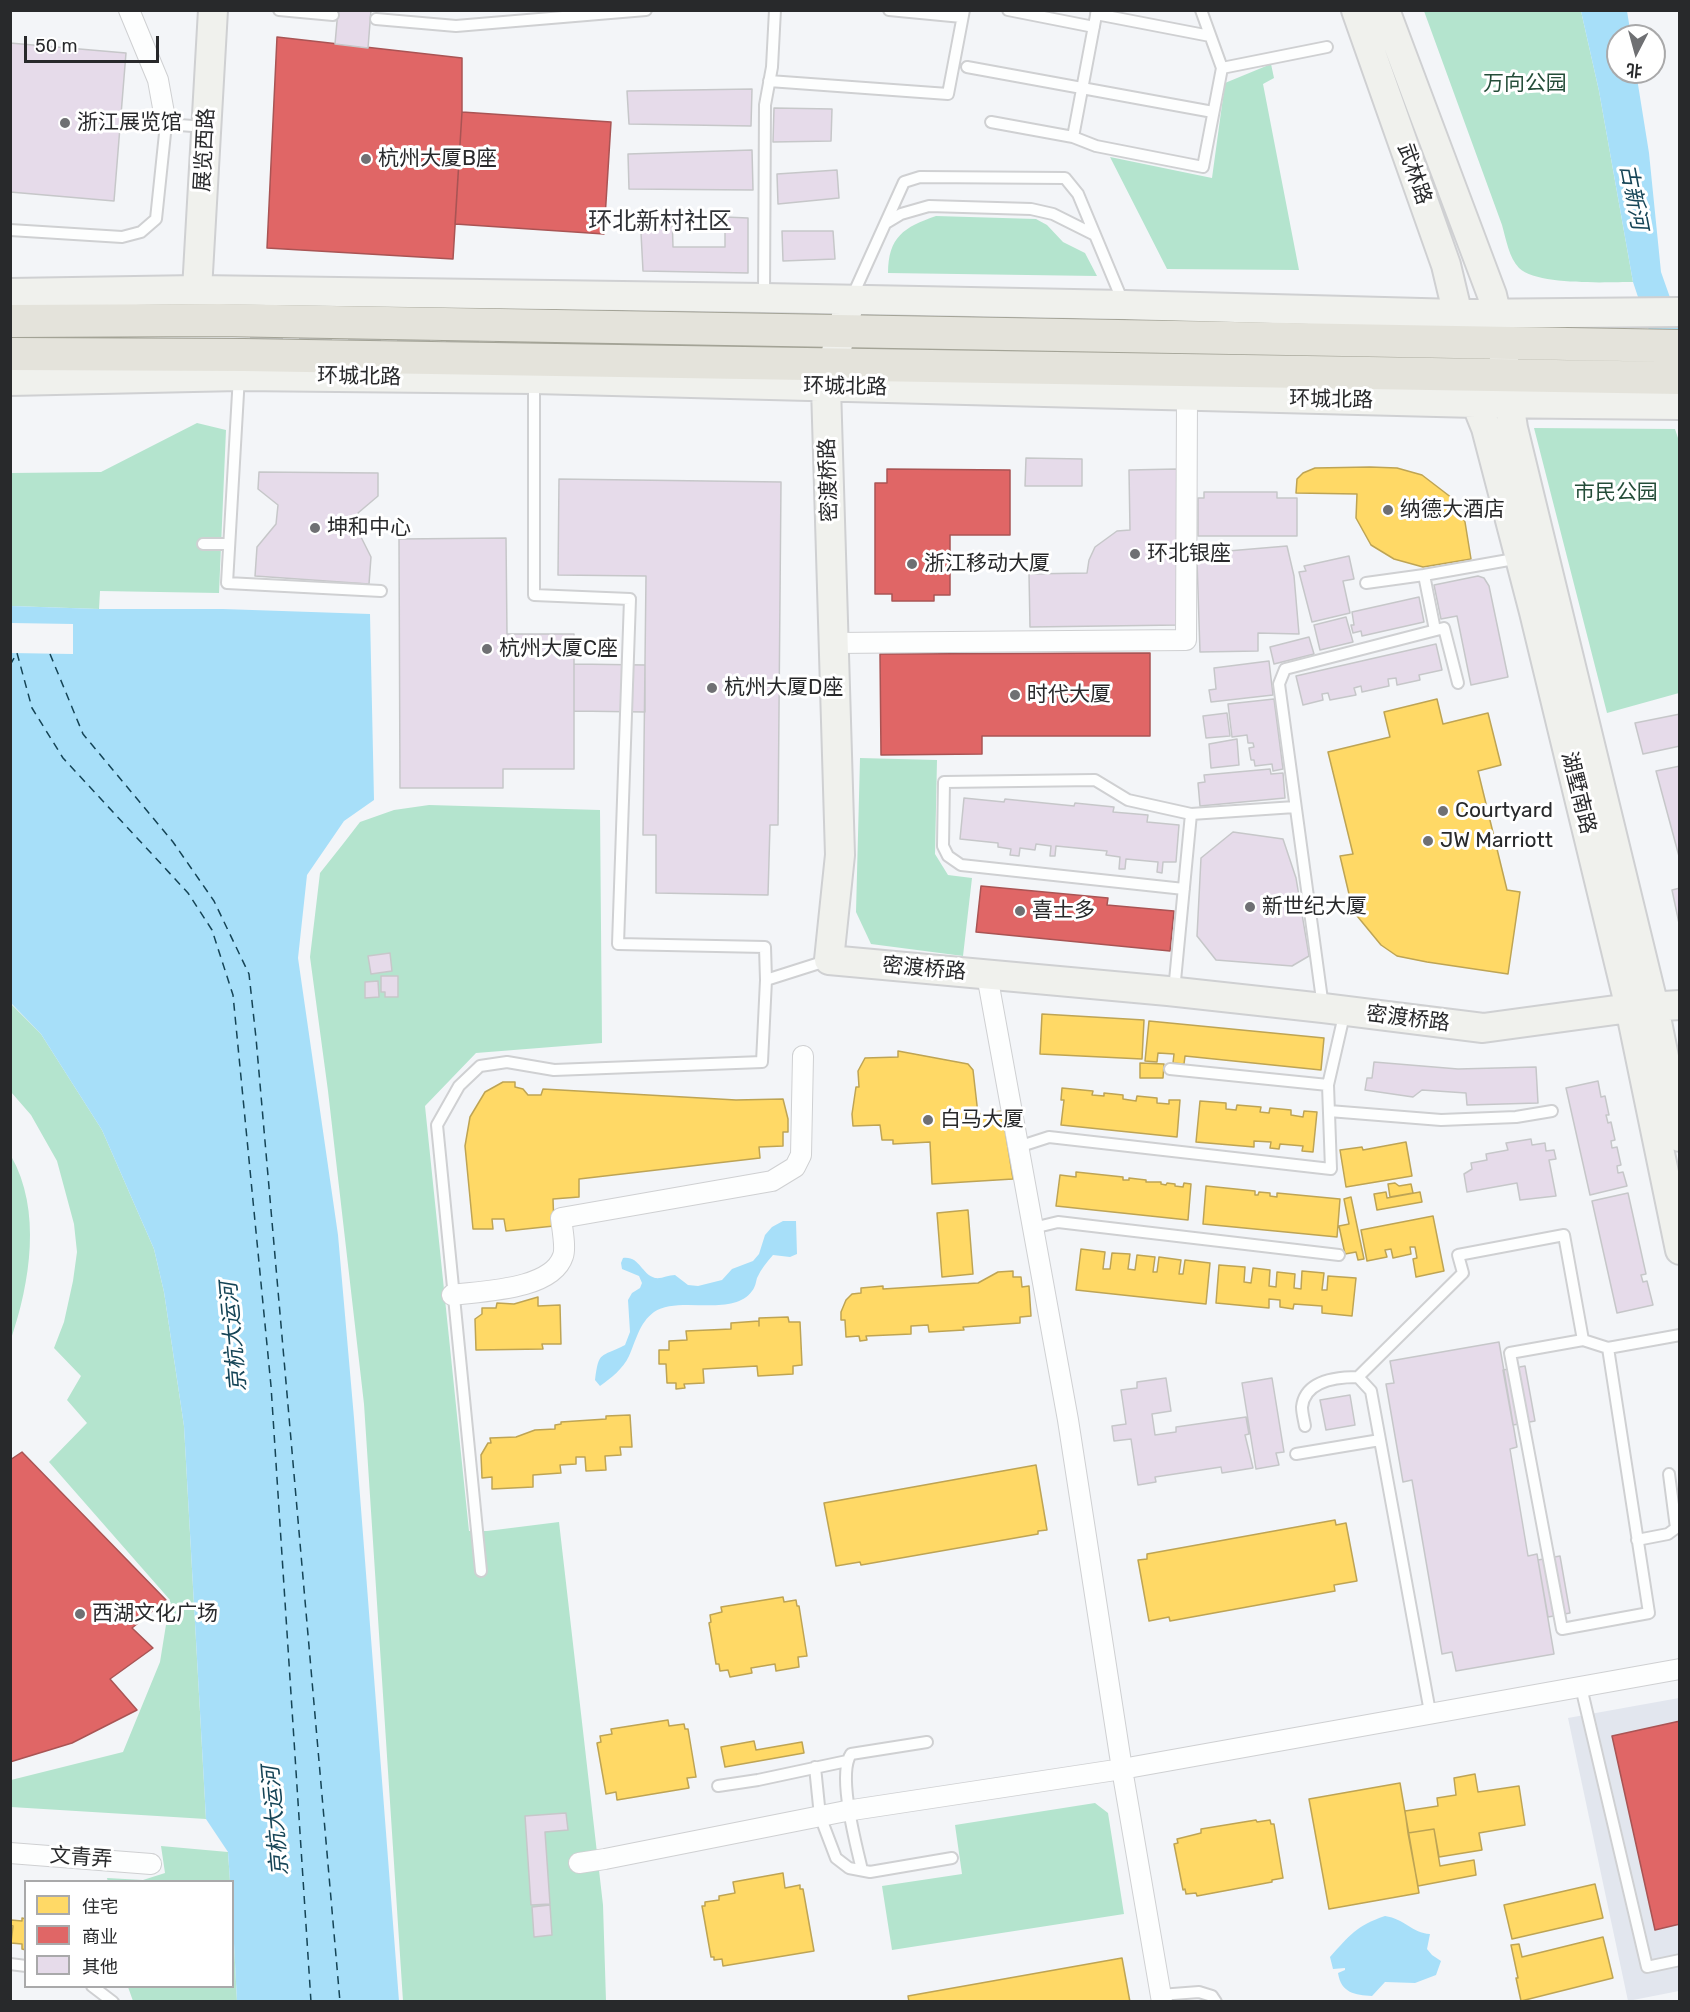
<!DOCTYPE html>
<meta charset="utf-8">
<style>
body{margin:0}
#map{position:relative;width:1690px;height:2012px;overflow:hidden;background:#f3f5f8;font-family:Rubik,"Noto Sans SC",sans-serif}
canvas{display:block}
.frame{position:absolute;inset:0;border:12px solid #28292b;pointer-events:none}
.legend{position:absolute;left:24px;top:1880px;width:210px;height:108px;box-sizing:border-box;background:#fff;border:2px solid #a9a9aa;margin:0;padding:8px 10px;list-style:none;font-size:18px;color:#28292b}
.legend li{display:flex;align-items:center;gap:12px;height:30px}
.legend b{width:30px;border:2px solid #a9a9aa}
.north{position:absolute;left:1606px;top:24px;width:60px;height:60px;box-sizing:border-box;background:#fff;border:2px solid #a9a9aa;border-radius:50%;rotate:186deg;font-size:16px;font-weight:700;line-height:24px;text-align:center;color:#28292b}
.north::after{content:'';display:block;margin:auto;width:21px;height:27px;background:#6f7073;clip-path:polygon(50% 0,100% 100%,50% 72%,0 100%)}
.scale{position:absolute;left:24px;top:36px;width:135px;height:27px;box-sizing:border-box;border:3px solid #28292b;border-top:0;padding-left:8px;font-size:18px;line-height:21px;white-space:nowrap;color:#28292b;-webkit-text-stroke:4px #fff;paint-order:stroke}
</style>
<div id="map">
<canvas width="1690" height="2012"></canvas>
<div class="frame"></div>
<ul class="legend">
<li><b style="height:16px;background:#ffd966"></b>住宅</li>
<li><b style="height:16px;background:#e06666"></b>商业</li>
<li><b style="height:16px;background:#e6dbea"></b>其他</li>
</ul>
<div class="north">北</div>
<div class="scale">50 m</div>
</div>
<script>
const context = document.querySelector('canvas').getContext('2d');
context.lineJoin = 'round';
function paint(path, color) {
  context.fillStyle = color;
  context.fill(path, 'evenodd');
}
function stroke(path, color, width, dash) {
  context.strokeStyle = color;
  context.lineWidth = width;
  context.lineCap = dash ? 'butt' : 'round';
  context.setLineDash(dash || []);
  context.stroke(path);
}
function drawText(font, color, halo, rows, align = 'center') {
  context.font = font + ' Rubik,"Noto Sans SC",sans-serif';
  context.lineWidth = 6;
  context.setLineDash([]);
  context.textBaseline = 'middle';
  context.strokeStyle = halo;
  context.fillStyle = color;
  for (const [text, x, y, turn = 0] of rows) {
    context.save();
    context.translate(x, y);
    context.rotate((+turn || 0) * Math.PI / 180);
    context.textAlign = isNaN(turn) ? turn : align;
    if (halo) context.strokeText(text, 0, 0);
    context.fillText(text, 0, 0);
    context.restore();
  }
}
paint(new Path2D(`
 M1679 1698V1991L1628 2001 1568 1718Z`), '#e2e6ee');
paint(new Path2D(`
 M1424 11H1581L1599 91 1633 282C1607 282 1538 286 1519 268 1509 258 1506 239 1502 225Z
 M1271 64 1274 78 1263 84 1299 270 1167 269 1110 157 1212 178 1225 83Z
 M936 216 1036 219 1047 225 1063 242 1085 253 1097 276 888 273C888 237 904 227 936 216Z
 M197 423 226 430 219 593 100 591 99 609 11 606V473L101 472Z
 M1534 428 1675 429 1680 444 1679 693 1607 713Z
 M860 758 937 760 935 854 948 875 972 878 963 956 871 944 856 912Z
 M429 805 600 810 602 1043 476 1053 425 1106 469 1531H487L559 1522 603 1905 606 2001H403L364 1404 328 1091 310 957 320 873 343 844 360 822 394 810Z
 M10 1003 41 1034 102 1130 154 1249 164 1292 184 1426 206 1819 11 1807V1780L123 1752 160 1662 170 1600 49 1462 87 1423 67 1400 81 1376 54 1348 64 1322 73 1281 77 1252 74 1224 57 1161 31 1115 11 1092Z
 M11 1156C42 1210 30 1283 11 1339Z
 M1095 1803 1108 1813 1124 1914 892 1950 882 1886 962 1874 955 1825Z
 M161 1846 228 1852 230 1881 108 1882 107 1878 143 1880 165 1873Z
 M233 1924 237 2001H133L128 1987 232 1986Z`), '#b4e4ce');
paint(new Path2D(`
 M1581 11H1627L1631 36H1618V72H1636L1649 153 1661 272 1679 323V420L1633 282 1599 91Z
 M11 606 99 609H223L370 614 374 800 344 821 307 875 298 958 338 1235 354 1418 399 2001H237L233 1924 232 1882 230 1881 228 1852 206 1819 184 1426 164 1292 154 1249 102 1130 41 1034 11 1003Z
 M783 1221H796L797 1254 790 1257 773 1255C767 1262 761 1269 757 1278 756 1282 755 1288 752 1291 733 1318 678 1295 654 1312 639 1323 636 1341 629 1356 623 1369 611 1378 600 1386L595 1380C599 1350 600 1358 625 1345L630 1332 628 1300 632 1293 640 1288 642 1283 639 1276 622 1269 621 1263 623 1258C640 1256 641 1274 655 1278 662 1279 668 1275 675 1275L688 1285 698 1286 722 1280 732 1269 753 1261 759 1254 765 1235 772 1227Z
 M1385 1916C1405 1919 1412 1933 1430 1934L1427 1949 1432 1955 1441 1961 1436 1975 1415 1983 1385 1982 1372 1996C1355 1995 1341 1993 1338 1973L1345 1970V1968L1333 1969 1330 1957C1350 1935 1356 1926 1385 1916Z`), '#a7dff9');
paint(new Path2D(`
 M11 623 73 624V654L11 653Z`), '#f3f5f8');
const homes = new Path2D(`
 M1370 467 1397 468 1422 475 1452 498 1465 522 1471 559 1423 567 1394 559 1371 545 1356 518 1357 494 1296 493 1297 479 1303 473 1315 468Z
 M1437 699 1443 724 1488 713 1501 765 1478 771 1507 890 1520 892 1508 974 1427 962 1397 956 1381 945 1353 911 1340 856 1353 854 1328 752 1390 737 1384 712Z
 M1042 1014 1144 1020 1142 1059 1040 1054Z
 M1149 1021 1324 1038 1321 1070 1185 1056 1184 1064 1173 1063 1174 1054 1158 1053 1157 1062 1145 1061Z
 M898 1051 968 1064 973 1070 978 1114 1002 1111 1013 1179 932 1184 930 1142 893 1144V1140H882L880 1125 853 1126 852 1114 856 1087H859L858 1071 865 1058 898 1057Z
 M1140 1063 1164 1064 1163 1078H1140Z
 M503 1082H515V1087L523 1089 528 1095H541L543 1089 736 1100 783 1099 788 1119V1132H783V1146L759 1147 760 1158 579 1179V1197L553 1199 554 1226 506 1231 504 1219H492L493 1229H473L465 1146 470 1117 485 1092Z
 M1062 1088 1093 1091 1092 1095 1104 1096V1093L1123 1095V1099L1136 1101 1137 1096 1157 1098V1103L1169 1104V1100H1180L1177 1137 1061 1125 1064 1100H1061Z
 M1200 1101 1226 1103V1109L1236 1110 1237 1105 1261 1107 1260 1112 1269 1113 1270 1108 1291 1110V1115L1303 1117 1304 1111 1317 1112 1313 1152 1302 1151 1303 1146 1280 1144 1279 1149 1270 1148 1271 1142 1254 1141V1147L1196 1142Z
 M1406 1142 1412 1176 1346 1187 1340 1150 1362 1147 1363 1150Z
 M1076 1172 1123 1177V1180H1129V1178L1146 1180V1182H1161V1184L1166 1185 1167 1183 1175 1184V1186L1183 1187 1184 1183 1191 1184 1188 1220 1056 1206 1060 1175 1076 1177Z
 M1395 1183 1399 1186 1411 1184 1413 1193 1390 1197 1388 1184Z
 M1206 1186 1255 1191V1195H1258L1259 1192 1270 1193V1196L1277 1197V1193L1340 1199 1337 1237 1203 1224Z
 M1386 1192 1387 1198 1420 1192 1422 1202 1377 1210 1374 1194Z
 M1351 1197 1364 1259 1358 1260 1356 1252 1345 1254 1339 1226 1349 1224 1344 1199Z
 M968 1210 973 1274 942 1277 937 1213Z
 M1433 1216 1444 1271 1416 1277 1413 1259 1417 1258 1415 1247H1410L1411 1254 1393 1258 1391 1249 1385 1250 1387 1257 1367 1261 1361 1230Z
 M1081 1249 1105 1252 1103 1269H1110L1112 1253 1130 1254 1128 1269 1135 1270 1137 1255 1155 1257 1153 1272H1157L1159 1257 1181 1260 1179 1274H1183L1185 1260 1210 1263 1206 1304 1076 1290Z
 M1219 1265 1245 1267 1244 1282 1251 1283 1253 1268 1270 1270 1269 1286 1276 1287 1277 1272 1295 1274 1294 1288 1301 1289 1302 1271 1324 1273 1322 1290H1327L1328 1276 1356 1278 1352 1316 1322 1313V1306L1294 1304 1293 1309 1280 1307V1300L1269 1299V1308L1216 1303Z
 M1013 1271V1277H1021L1022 1287 1029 1286 1031 1316 1020 1317V1323L963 1327 964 1330 929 1332 928 1325 911 1326V1334L866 1336 867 1340 860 1341 859 1336 846 1337 845 1320H841V1312L846 1300 852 1294 861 1293V1288L883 1286V1289L978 1283 998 1272Z
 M538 1297V1306L560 1305 561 1344H542L543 1349 476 1350 475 1319 482 1314V1308H496L497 1303 514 1304Z
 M788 1317 789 1322H800L802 1365 793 1366V1374L758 1376 757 1366 703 1369 704 1383 684 1384 685 1388 676 1389V1383H667L666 1364H659V1350H669V1341L687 1340 686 1331 731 1329V1323L759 1321V1326V1318Z
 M630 1415 632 1447H620L621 1455 605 1456 606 1470 586 1471 585 1457H576V1464L560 1465 561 1473 533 1475V1487L492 1489V1477L482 1478 481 1455 488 1443H491L490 1438 516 1437 535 1430 555 1429V1425L561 1424V1422L606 1419V1416Z
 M1036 1465 1047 1530 1038 1531V1534L861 1565 860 1562 836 1566 824 1503Z
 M1335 1520 1336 1525 1346 1523 1357 1581 1334 1585 1335 1591 1170 1621 1169 1617 1149 1621 1138 1560 1147 1559V1554Z
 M783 1597 784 1602 796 1600 797 1606H799L807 1656 798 1657 799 1667 776 1671 775 1664 751 1668 752 1673 730 1677 728 1670 720 1671 719 1664H716L709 1623 711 1622 710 1615 722 1612 721 1607Z
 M668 1720 669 1726 684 1724 685 1729H688L696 1777 687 1778 689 1788 617 1800 616 1792 606 1794 597 1743 601 1742 600 1736 612 1734 611 1729Z
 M754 1741 756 1750 802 1742 804 1753 725 1767 721 1747Z
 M1475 1774 1478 1792 1519 1786 1525 1825 1479 1833 1482 1850 1439 1857 1434 1829 1408 1833 1405 1811 1438 1806 1437 1798 1456 1795 1454 1778Z
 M1400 1783 1419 1893 1329 1909 1309 1799Z
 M1256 1820 1257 1822 1270 1820 1271 1824H1274L1283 1878 1272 1880V1882L1197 1896 1196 1893 1186 1894 1185 1889 1183 1890 1174 1844 1178 1843 1177 1839 1201 1833V1829Z
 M1434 1829 1440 1866 1474 1860 1476 1875 1418 1886 1408 1833Z
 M783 1873 785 1888 800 1885V1889H803L814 1951 723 1966 722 1959 714 1960V1957H711L702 1906H705V1902L719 1900V1896L735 1893 733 1882Z
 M1595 1884 1603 1918 1512 1939 1504 1905Z
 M22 1918 26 1919V1950L22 1949V1944L11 1943 13 1926 10 1925 11 1920 22 1921Z
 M1603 1937 1613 1978 1521 2001 1516 1978H1518L1511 1945 1519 1944 1522 1957Z
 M1122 1958 1130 2002H909L908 1996Z`);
paint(homes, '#ffd966');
stroke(homes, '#bea454', 1.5);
const shops = new Path2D(`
 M277 37 462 58V112L453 259 267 248Z
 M462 112 611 122 604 234 455 224Z
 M887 469 1010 470V535H950V595H934V601H892V594H875V483H887Z
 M1150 653V736H982V754L881 755 880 654Z
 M981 886 1108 898 1107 905 1174 911 1170 951 976 932Z
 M22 1452 166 1600 132 1628 153 1648 110 1679 137 1710 72 1743 10 1762V1460Z
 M1680 1721V1924L1655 1930 1612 1736Z`);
paint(shops, '#e06666');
stroke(shops, '#a95454', 1.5);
stroke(new Path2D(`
 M50 654 83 734 173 842 214 901 249 974 256 1038 340 2002
 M10 665 17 653 32 708 63 758 188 893 212 930 233 995 271 1386 311 2002`), '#154456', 1.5, [8, 6]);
const building = new Path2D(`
 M338 10H371L368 48 335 44Z
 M10 43 126 53 114 201 10 192Z
 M752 89 751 126 629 124 627 91Z
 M774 108 832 109 831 141 773 142Z
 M752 150 753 190 629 189 628 154Z
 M837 170 839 198 778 204 777 174Z
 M640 214H672L673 247H725V217L748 218V273L643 271Z
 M782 231H833L835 259 783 261Z
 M1026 458 1082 459V486H1025Z
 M1177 469 1179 625 1030 627 1029 574 1087 573 1089 560 1095 547 1117 531 1130 530 1129 470Z
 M259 472 378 473V496L358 513 359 533 371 557 369 584 255 576 257 547 276 524 278 505 258 489Z
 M559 479 781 482 778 825H770L768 895 656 893V835H643L646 576 558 575Z
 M1204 492H1277V498H1297V536H1198V498H1204Z
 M506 538 507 634H574V769H503V788H400L399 539Z
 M1287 546 1294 576 1299 634 1258 633V651L1200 652 1197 560 1217 561 1216 552Z
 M1349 556 1354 579 1343 581 1350 613 1312 622 1299 572 1306 571 1304 566Z
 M1478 576 1484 578 1489 586 1508 677 1471 685 1457 616 1441 619 1434 585Z
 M1419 597 1424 622 1362 636 1361 631 1353 633 1351 625H1354L1352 612Z
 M1346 617 1353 642 1320 650 1314 625Z
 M1309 637 1314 654 1274 664 1270 647Z
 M1436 644 1442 670 1419 675 1420 680 1397 685 1396 678 1388 679 1389 686 1362 692 1361 686 1354 688 1356 695 1330 700 1328 693 1322 694 1323 700 1303 705 1296 676Z
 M1269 661 1273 695 1211 702 1209 690 1216 689 1214 668Z
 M574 664 645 665V712L574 711Z
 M1274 699 1283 769 1273 771 1272 764 1255 766 1254 760H1251L1249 748 1254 747 1253 743H1248L1247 735 1232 737 1228 704Z
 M1227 713 1230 736 1206 738 1203 716Z
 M1680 714V746L1643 754 1635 723Z
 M1237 739 1239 765 1211 768 1209 744Z
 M1680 766V860L1656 771Z
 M1270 769 1271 774 1283 773 1285 798 1200 806 1198 783 1205 782 1204 775Z
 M964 798 1004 802 1005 799 1074 806 1075 803 1114 807 1113 812 1148 815 1147 822 1179 825 1176 862H1163L1162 873 1157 872 1158 862 1126 859 1125 869H1119L1120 857 1106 855 1107 851 1056 846 1055 856H1050L1051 846 1036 844 1035 850 1020 848 1019 856 1010 855 1011 849 998 847V843L960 839Z
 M1233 832 1283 839 1296 878 1309 956 1292 966 1216 960 1197 936 1201 858Z
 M1680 888V928L1672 890Z
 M390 953 392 971 371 974 368 956Z
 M381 976H398V997H385V992H381Z
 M378 981 379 997 365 998V982Z
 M1374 1062 1458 1069 1536 1067 1538 1103 1467 1105 1466 1093 1422 1090 1413 1097 1365 1090 1367 1078H1372Z
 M1598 1081 1601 1097 1605 1096 1609 1115H1606L1608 1123 1611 1122 1615 1140 1611 1141 1612 1148 1617 1147 1621 1165 1617 1166 1618 1173 1623 1172 1627 1186 1590 1195 1566 1088Z
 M1531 1139 1532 1145 1545 1143 1546 1151 1554 1150 1556 1159 1549 1160 1556 1196 1520 1200 1517 1183 1467 1192 1464 1174 1472 1169 1471 1163 1487 1160 1486 1154 1508 1150 1506 1143Z
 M1628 1193 1646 1274 1641 1275 1643 1282 1647 1281 1653 1305 1617 1313 1592 1201Z
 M1499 1342 1517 1447 1510 1449 1528 1556 1537 1554 1554 1654 1456 1671 1452 1652 1442 1654 1412 1480 1403 1482 1386 1384 1394 1383 1390 1361Z
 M1525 1366 1535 1421 1513 1425 1503 1370Z
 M1166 1378 1171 1411 1152 1414 1155 1435 1176 1432V1427L1246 1417 1249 1434 1245 1435 1253 1468 1222 1473 1221 1467 1155 1477 1156 1482 1138 1485 1131 1439 1114 1441 1112 1426 1126 1424 1121 1390 1137 1388V1382Z
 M1272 1378 1284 1452 1276 1453 1279 1465 1256 1469 1242 1383Z
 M1350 1395 1355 1425 1326 1430 1320 1400Z
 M1560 1556 1570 1613 1548 1617 1538 1560Z
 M566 1813 568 1830 545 1832 550 1904 531 1905 525 1816Z
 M550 1905 552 1935 534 1937 532 1907Z`);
paint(building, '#e6dbea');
stroke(building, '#c6c7c9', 1.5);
stroke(new Path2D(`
 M250 340H517`), '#cacccf', 33, [33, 16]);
const lane = new Path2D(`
 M279 10 333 15
 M889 10 962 17
 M1008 10 1094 27
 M1096 14 1210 36
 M376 19 456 26 646 10
 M967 67 1213 112
 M1222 68 1327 47
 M769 81 948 94 964 10
 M991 122 1073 137 1096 146 1203 167 1222 68 1201 10
 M1073 137 1097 10
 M886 223 901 214 929 206 1031 209 1053 214 1095 235
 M10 230 122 237 141 232 156 219 166 124 206 127
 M764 297 765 105 772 67 775 10
 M852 297 904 182 920 177 1065 178 1078 194 1123 302
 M239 376 227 583 381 591
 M534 380V595L630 599 618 944 765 947 766 980
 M203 544H229
 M1424 575 1435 630
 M1366 583 1424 575 1520 558
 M1184 889 961 865 948 856 943 846 944 782 1095 780 1128 800 1191 814 1295 807
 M1174 991 1191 814
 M1323 1007 1279 684 1285 669 1444 628 1458 683
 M1170 1069 1328 1085
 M1329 1111 1441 1120 1516 1117 1552 1111
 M1018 1147 1049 1137 1331 1169 1328 1085 1345 1011
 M1033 1228 1058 1222 1339 1255
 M1583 1340 1608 1348 1649 1613 1562 1629 1510 1353Z
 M1608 1348 1680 1335
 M1358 1377 1463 1273 1458 1255 1564 1235 1583 1340
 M1305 1426C1304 1420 1302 1413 1302 1407 1305 1380 1337 1377 1358 1377L1371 1391 1430 1712
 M1296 1454 1380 1440
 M1637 1540 1668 1534 1676 1528 1669 1474
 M481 1571 437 1125 459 1086 480 1066 507 1062 554 1070 762 1062 766 980 829 960
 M1581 1687 1647 1967 1680 1960
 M815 1767 820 1816 836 1858 849 1868 870 1872 952 1858
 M718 1786 758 1780 847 1761
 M862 1870C856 1844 837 1775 851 1754L927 1742
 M10 1964 26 1966
 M92 1986 113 2002
 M1160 1995 1199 1992 1212 1996 1216 2002`);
const street = new Path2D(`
 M129 10 158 80 166 124
 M834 643 1186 640 1187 396
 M987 975 1068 1420 1122 1769 1162 2002
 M452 1295C482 1291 552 1290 563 1256 566 1248 562 1227 561 1218L772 1181 795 1167 801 1155 803 1056
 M10 1853 151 1864
 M579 1863 605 1859 846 1811 1122 1769 1680 1669`);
const secondary = new Path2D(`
 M1356 10 1446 265 1462 332
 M1385 10 1492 295 1503 343 1505 375 1513 428 1654 1007 1680 1137
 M197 290 213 10
 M10 293 197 290 764 298 1125 305 1458 314 1680 312
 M848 309 826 387 840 855 829 960 1168 991 1323 1008 1483 1028 1630 1008 1680 1005
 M10 381 239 376 534 379 1476 403 1680 405
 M1472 386 1476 403 1486 428 1534 612 1630 1008 1680 1250`);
const primary = new Path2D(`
 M10 321 219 320 1680 346
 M10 354 244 355 1680 378`);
stroke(lane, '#cfd0d2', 14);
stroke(street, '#cfd0d2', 22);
stroke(secondary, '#cfd0d2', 32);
stroke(primary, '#a3a396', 34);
stroke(lane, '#fdfefe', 10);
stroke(street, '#fdfefe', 20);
stroke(secondary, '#f0f1ed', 28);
stroke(primary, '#e4e3db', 32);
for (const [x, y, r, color] of [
 [65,123,6,"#6f7073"],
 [366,159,6,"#6f7073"],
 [1388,510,6,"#6f7073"],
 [315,528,6,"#6f7073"],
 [1135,554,6,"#6f7073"],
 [912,564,6,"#6f7073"],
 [487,649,6,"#6f7073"],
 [712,688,6,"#6f7073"],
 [1015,695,6,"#6f7073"],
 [1443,811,6,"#6f7073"],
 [1428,841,6,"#6f7073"],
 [1250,907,6,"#6f7073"],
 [1020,911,6,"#6f7073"],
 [928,1120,6,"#6f7073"],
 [80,1614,6,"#6f7073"]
]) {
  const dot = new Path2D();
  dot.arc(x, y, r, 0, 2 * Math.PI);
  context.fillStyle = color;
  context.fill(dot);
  stroke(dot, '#fff', 2);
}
drawText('21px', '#244d39', '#fff', [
 ["万向公园",1525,84],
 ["市民公园",1616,493]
]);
drawText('21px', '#28292b', '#fff', [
 ["浙江展览馆",77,123],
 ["杭州大厦B座",378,159],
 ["纳德大酒店",1400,510],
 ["坤和中心",327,528],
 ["环北银座",1147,554],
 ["浙江移动大厦",924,564],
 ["杭州大厦C座",499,649],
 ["杭州大厦D座",724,688],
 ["时代大厦",1027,695],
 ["Courtyard",1455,811],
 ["JW Marriott",1440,841],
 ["新世纪大厦",1262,907],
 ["喜士多",1032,911],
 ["白马大厦",940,1120],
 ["西湖文化广场",92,1614]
], 'left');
drawText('21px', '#28292b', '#fff', [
 ["展览西路",205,150,-87],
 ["武林路",1414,174,71],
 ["环城北路",359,377,1],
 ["环城北路",845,387,1],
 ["环城北路",1331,400,1],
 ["密渡桥路",829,480,-92],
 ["湖墅南路",1578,793,76],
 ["密渡桥路",924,969,5],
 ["密渡桥路",1408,1019,7],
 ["文青弄",81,1858,4]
]);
drawText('italic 22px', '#154456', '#fff', [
 ["古新河",1633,197,79],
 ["京杭大运河",234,1337,-95],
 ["京杭大运河",276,1821,-95]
]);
drawText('24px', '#303236', '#fff', [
 ["环北新村社区",660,222]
]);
</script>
